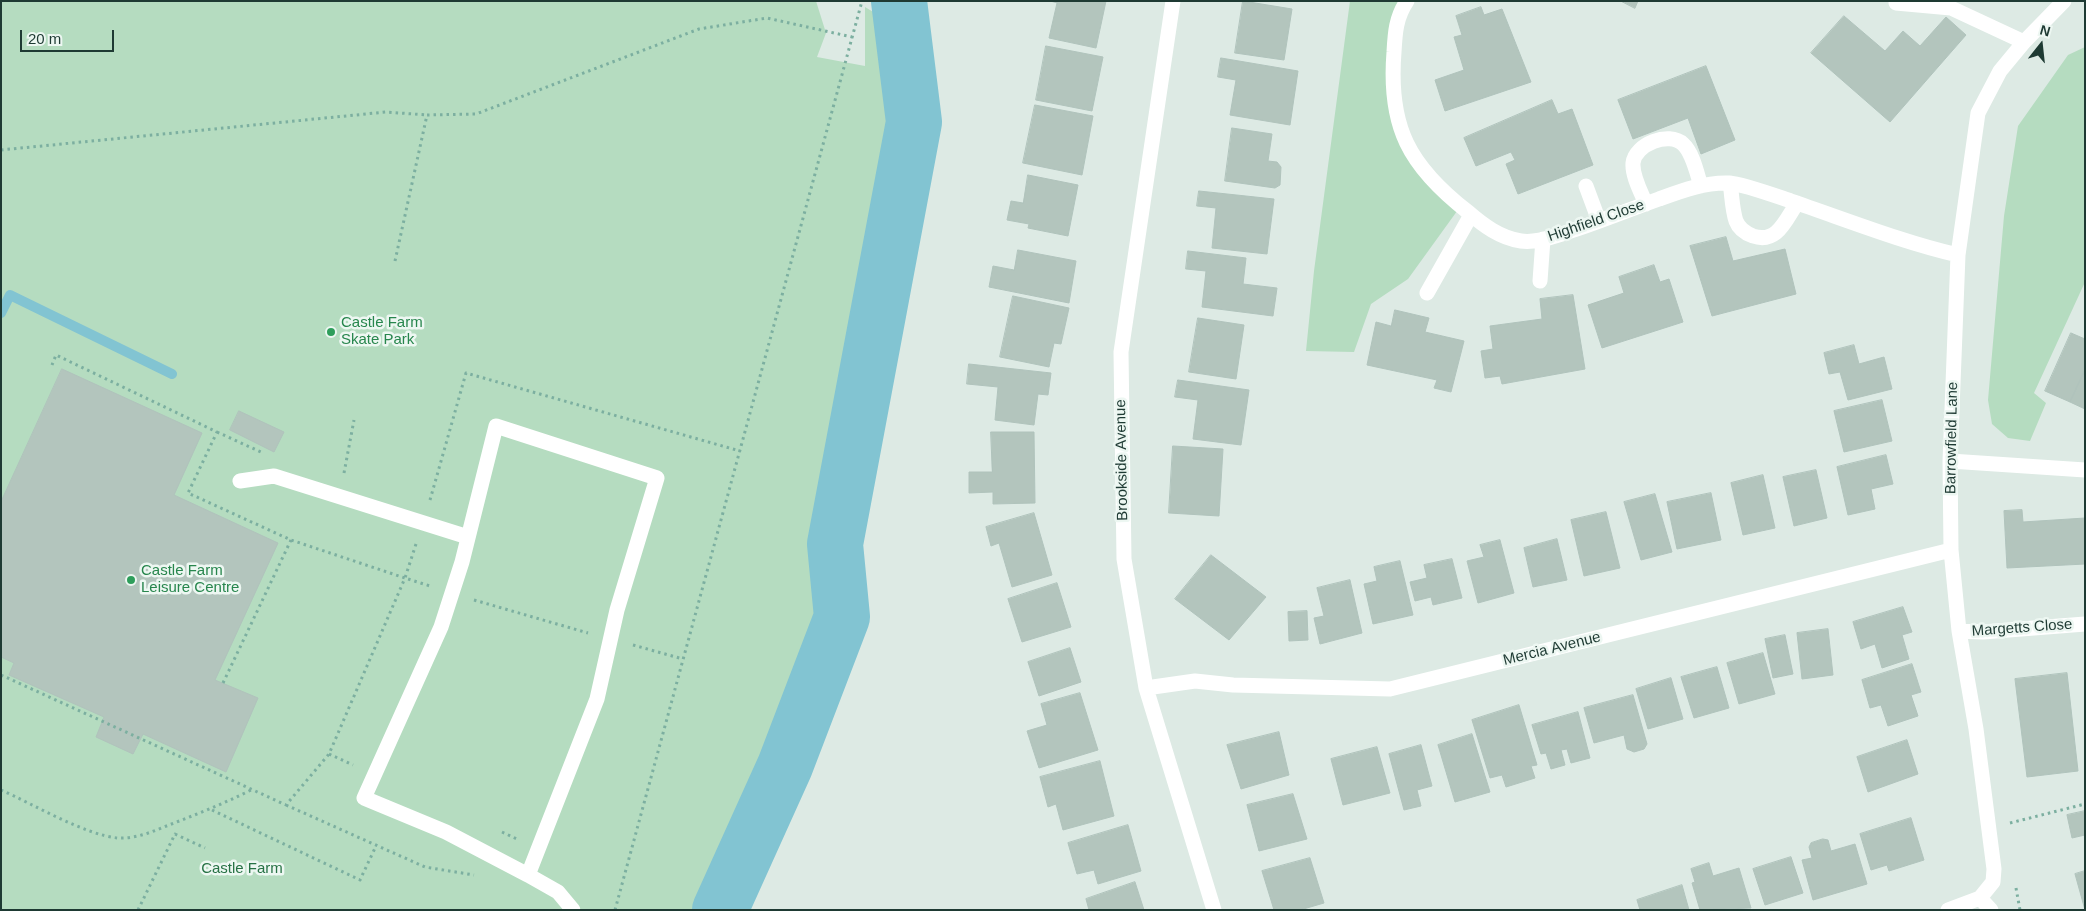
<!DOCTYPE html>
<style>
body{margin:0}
#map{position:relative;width:2086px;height:911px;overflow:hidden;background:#ddeae4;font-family:Arial,sans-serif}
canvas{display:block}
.frame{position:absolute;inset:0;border:2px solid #1e3a33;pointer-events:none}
.north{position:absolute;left:2016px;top:20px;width:50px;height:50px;-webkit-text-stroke:4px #edf7f2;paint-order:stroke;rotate:16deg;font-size:14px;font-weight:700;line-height:20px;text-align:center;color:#1e3a33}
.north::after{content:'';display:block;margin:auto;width:18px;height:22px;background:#1e3a33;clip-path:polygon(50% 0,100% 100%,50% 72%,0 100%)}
.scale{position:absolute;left:20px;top:30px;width:94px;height:22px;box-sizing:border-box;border:2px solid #1e3a33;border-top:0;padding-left:6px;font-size:15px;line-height:18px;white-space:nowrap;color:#1e3a33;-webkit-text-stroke:4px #edf7f2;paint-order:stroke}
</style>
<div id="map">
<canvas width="2086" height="911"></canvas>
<div class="frame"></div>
<div class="north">N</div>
<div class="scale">20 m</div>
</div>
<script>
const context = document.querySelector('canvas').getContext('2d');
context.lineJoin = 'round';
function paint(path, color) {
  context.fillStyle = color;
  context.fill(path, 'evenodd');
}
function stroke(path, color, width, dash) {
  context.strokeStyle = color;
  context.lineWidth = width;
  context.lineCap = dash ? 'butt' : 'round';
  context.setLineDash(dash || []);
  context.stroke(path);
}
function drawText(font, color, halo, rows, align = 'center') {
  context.font = font + ' Arial,sans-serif';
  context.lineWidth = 5;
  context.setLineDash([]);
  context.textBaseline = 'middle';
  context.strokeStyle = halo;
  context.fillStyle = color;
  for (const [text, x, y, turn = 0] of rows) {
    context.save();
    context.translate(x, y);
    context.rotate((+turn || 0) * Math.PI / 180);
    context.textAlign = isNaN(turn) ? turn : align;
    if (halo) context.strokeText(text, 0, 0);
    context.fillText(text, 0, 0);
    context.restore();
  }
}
paint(new Path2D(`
 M1 1H816L826 33 817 57 865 66V7L898 27 914 122 835 544 844 618 785 766 720 910H1Z
 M1350 1H1407L1395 29 1404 139 1460 207 1408 279 1371 304 1354 352 1306 351 1314 271Z
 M2085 47V282L2034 393 2046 403 2030 441 2008 438 1992 424 1988 400 2004 216 2018 126 2068 55Z`), '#b5dcc0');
stroke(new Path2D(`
 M1 313 10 295 172 374`), '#82c4d2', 10);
stroke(new Path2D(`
 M720 910 785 766 842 617 835 544 914 122 899 1`), '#82c4d2', 56);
const building = new Path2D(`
 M1050 1H1106L1096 48 1049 38 1057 3Z
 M1243 1 1292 9 1284 60 1235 53Z
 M1621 1H1638L1635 8Z
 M1481 7 1484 15 1502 9 1531 82 1445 111 1435 80 1464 70 1454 37 1462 35 1456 16Z
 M1844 16 1885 51 1903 31 1920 46 1946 17 1966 35 1890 122 1811 53Z
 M1046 46 1103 57 1092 111 1036 100Z
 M1221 58 1298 71 1290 125 1230 115 1236 80 1218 77Z
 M1706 66 1735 140 1701 154 1688 118 1633 139 1618 100Z
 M1552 100 1558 114 1572 109 1593 165 1518 194 1506 164 1515 160 1511 152 1476 166 1464 138Z
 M1035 105 1093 116 1082 175 1023 163Z
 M1232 128 1272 134 1268 161 1277 162 1281 167 1280 185 1275 188 1225 181Z
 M1028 175 1078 185 1068 236 1028 228 1029 224 1007 220 1011 201 1023 203Z
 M1199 191 1274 199 1267 254 1212 248 1216 208 1197 206Z
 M1726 237 1733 261 1785 249 1796 294 1712 316 1690 246Z
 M1018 250 1076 261 1069 303 989 287 993 266 1014 270Z
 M1188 251 1246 258 1243 284 1277 288 1273 316 1202 307 1206 271 1186 269Z
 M1654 265 1660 282 1669 279 1683 322 1602 348 1588 305 1624 293 1619 277Z
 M1573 295 1585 369 1502 384 1500 376 1485 378 1481 351 1493 349 1490 326 1542 319 1540 299Z
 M1013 296 1069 308 1061 344 1054 343 1049 367 1000 357Z
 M1395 310 1429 318 1425 332 1464 341 1451 392 1434 388 1437 380 1367 365 1376 322 1391 326Z
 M1198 318 1244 325 1236 379 1189 372Z
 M2071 333 2085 339V370L2070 402 2045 391Z
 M1854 345 1859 364 1884 357 1892 389 1848 400 1840 372 1829 374 1824 353Z
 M969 364 1051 373 1048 395 1038 394 1034 425 995 420 998 387 967 384Z
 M62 369 202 433 174 495 278 543 215 680 258 698 226 772 143 734 133 754 96 737 104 717 9 675 14 663 1 657V502Z
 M2085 370V409L2070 402Z
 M1178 380 1249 390 1241 445 1193 439 1198 400 1175 397Z
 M1882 400 1892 441 1844 452 1834 411Z
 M239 411 284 432 274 452 230 430Z
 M991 432H1034L1035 503 993 504V492L969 493V472H992Z
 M1173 446 1223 449 1219 516 1169 513Z
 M1886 455 1893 484 1871 489 1875 509 1848 515 1837 467Z
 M1816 470 1827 518 1794 526 1783 477Z
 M1763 475 1775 528 1743 535 1731 483Z
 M1711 493 1721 540 1677 549 1667 502Z
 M1655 494 1672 552 1641 560 1624 502Z
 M2022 510 2023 522 2085 518V564L2007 568 2004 511Z
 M1606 512 1620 568 1584 576 1571 520Z
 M1034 513 1052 575 1012 587 999 543 991 546 986 527Z
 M1557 539 1567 580 1533 587 1524 548Z
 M1500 540 1514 593 1478 603 1467 561 1484 557 1480 545Z
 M1211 555 1266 597 1229 640 1175 599Z
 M1452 559 1462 598 1433 605 1431 597 1415 601 1410 582 1427 578 1424 565Z
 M1400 561 1413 615 1373 624 1364 584 1377 581 1374 567Z
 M1350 580 1362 633 1320 644 1314 618 1324 616 1317 588Z
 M1057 583 1071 627 1022 642 1008 599Z
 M1903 607 1912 632 1902 635 1909 659 1882 668 1875 644 1861 649 1853 622Z
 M1307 611 1308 640 1289 641 1288 612Z
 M1828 629 1833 675 1802 679 1797 633Z
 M1785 635 1793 674 1773 678 1765 639Z
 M1070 648 1081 682 1039 696 1028 662Z
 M1763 653 1775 694 1739 704 1727 663Z
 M1912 664 1921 692 1911 695 1918 716 1888 726 1881 705 1870 708 1862 680Z
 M1717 667 1729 708 1694 718 1681 677Z
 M2067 673 2078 771 2027 777 2015 679Z
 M1671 678 1683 719 1648 729 1636 689Z
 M1080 693 1098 750 1039 768 1027 731 1047 725 1041 704Z
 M1633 695 1647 744 1644 749 1634 752 1627 749 1624 735 1594 743 1584 708Z
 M1519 705 1537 765 1531 766 1535 778 1506 787 1502 775 1490 778 1472 720Z
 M1578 712 1590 758 1571 763 1567 749 1561 750 1565 765 1551 769 1546 753 1541 754 1532 725Z
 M1279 732 1289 775 1241 789 1227 745Z
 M1472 734 1490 792 1455 802 1438 745Z
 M1907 740 1918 774 1868 792 1857 757Z
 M1421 745 1432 786 1417 790 1421 806 1404 810 1389 754Z
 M1377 747 1390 793 1343 805 1331 759Z
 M1100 761 1114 816 1063 830 1056 804 1048 807 1040 777Z
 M1293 794 1307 839 1259 851 1247 805Z
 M2085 811V835L2072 838 2067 815Z
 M1911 818 1924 860 1889 871 1887 865 1871 870 1860 834Z
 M1128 825 1141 871 1098 884 1094 870 1077 874 1068 843Z
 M1823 839 1828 840 1831 851 1855 844 1867 884 1813 900 1802 860 1812 858 1809 847 1811 843Z
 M1791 857 1803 893 1765 905 1753 869Z
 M1310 858 1324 903 1300 910H1274L1262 871Z
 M1709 863 1713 876 1739 868 1751 908 1700 910 1692 883 1695 882 1691 869Z
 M2085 871V910L2075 874Z
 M1135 882 1144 910H1089L1086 899Z
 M1682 885 1689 910H1640L1637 900Z`);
paint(building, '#b3c5bd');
stroke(building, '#b0c3bc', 1);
stroke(new Path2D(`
 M1 150 386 112 427 115
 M395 261 427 115 476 114 699 29 767 18 852 37
 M217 432 263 453
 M344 473 354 420
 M430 500 466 373 740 451
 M416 544 405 578 430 586
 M474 600 588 633
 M633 645 683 659
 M1 675 286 805 329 754 405 578 291 540 188 493 217 432 56 355 52 365
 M223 683 291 540
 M329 754 353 765
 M1 790C33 804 85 835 118 838 138 839 156 830 174 823 200 813 225 803 251 790
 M286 805 425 867 474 875
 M212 810 360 880 376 846
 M2010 823 2085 804
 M502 832 517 839
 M2016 888 2020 910
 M138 910 175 834 205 848
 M615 910 862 1`), '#7cafa0', 3, [2.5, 4]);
stroke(new Path2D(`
 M1173 1 1121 352 1124 559 1146 688 1214 910
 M1407 1C1396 17 1395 33 1394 52 1388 127 1409 166 1468 212 1483 225 1500 238 1521 241 1536 243 1551 237 1565 233 1597 223 1628 210 1659 199 1681 191 1705 182 1729 183 1743 184 1776 196 1791 201 1847 220 1902 242 1958 255
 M1896 3 1951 8 2024 42
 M1730 183C1732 195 1732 209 1736 221 1739 229 1745 233 1753 236 1777 244 1785 221 1797 203
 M1586 186 1599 221
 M1646 204C1641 192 1632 176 1633 163 1635 144 1669 131 1683 144 1693 153 1697 174 1701 186
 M1540 281 1543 239
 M1427 293 1471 215
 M1950 461 2085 470
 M240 481 274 476 468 537
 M1959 631 1983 632 2085 624
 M1146 688 1195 681 1233 685 1390 689 1951 550
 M528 875 597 699 617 610 657 478 496 426 462 562 441 627 364 798 446 832 528 875 558 892 573 910
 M1980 898 1993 882 1994 869 1976 729 1959 631 1951 550 1950 461 1958 255 1978 113 2000 71 2024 42 2064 1
 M1948 910 1980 898 1991 910`), '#fff', 15);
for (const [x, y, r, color] of [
 [331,332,5,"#2e9e5b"],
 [131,580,5,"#2e9e5b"]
]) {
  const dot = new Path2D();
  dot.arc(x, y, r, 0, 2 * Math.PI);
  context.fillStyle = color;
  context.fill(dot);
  stroke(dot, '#edf7f2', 2);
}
drawText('15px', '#1e3a33', '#edf7f2', [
 ["Highfield Close",1596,221,-19],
 ["Barrowfield Lane",1952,438,-89],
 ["Brookside Avenue",1122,460,-91],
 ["Margetts Close",2022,628,-4],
 ["Mercia Avenue",1552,649,-14]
]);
drawText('15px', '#27864d', '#edf7f2', [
 ["Castle Farm",341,323],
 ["Skate Park",341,340],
 ["Castle Farm",141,571],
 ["Leisure Centre",141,588]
], 'left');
drawText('15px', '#277245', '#edf7f2', [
 ["Castle Farm",242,869]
]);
</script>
